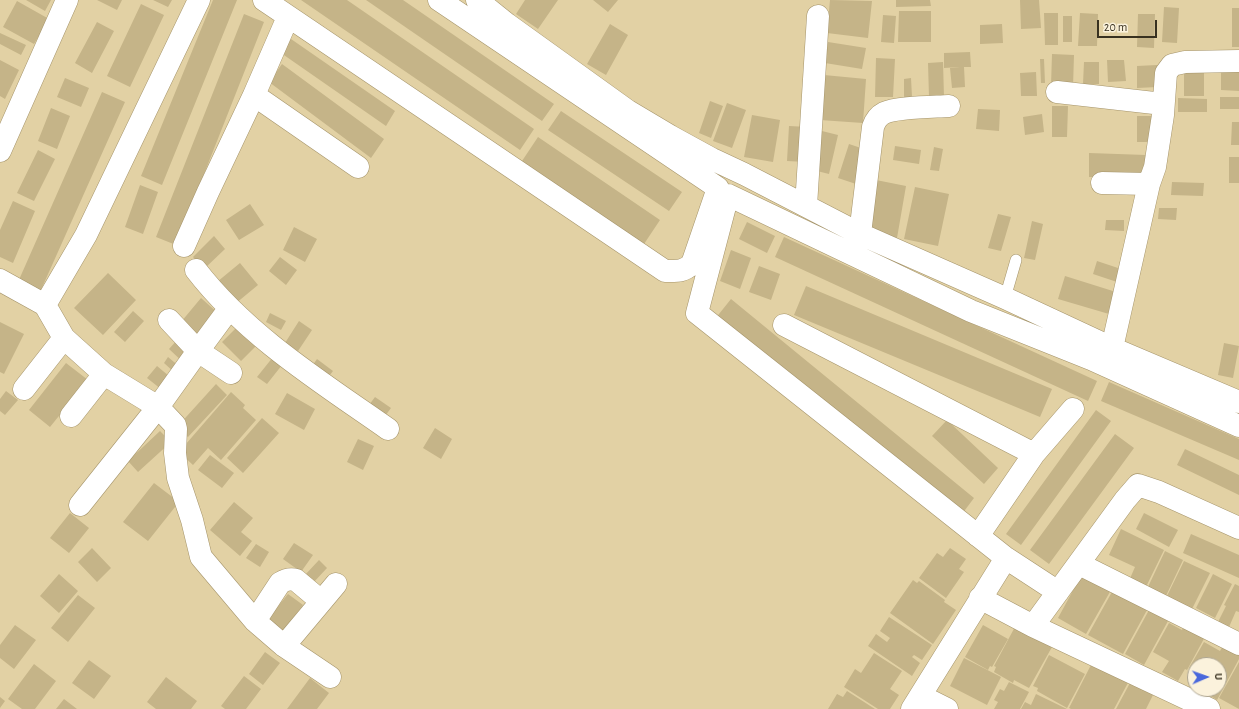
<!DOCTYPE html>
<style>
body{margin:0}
#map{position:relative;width:1239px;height:709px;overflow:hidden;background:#e2d1a4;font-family:"Alegreya Sans",sans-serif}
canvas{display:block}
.north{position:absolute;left:1187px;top:657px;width:40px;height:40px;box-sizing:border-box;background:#fbf2dc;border:1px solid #ada591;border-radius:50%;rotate:88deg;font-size:11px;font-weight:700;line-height:16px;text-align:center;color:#383120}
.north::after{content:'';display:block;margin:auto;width:14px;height:18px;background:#4a68dc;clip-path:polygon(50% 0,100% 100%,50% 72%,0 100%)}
.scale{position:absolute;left:1097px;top:20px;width:60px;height:18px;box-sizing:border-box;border:2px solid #383120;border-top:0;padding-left:5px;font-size:12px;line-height:14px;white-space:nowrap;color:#383120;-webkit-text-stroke:3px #fbf2dc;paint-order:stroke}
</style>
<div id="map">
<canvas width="1239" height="709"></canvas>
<div class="north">U</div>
<div class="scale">20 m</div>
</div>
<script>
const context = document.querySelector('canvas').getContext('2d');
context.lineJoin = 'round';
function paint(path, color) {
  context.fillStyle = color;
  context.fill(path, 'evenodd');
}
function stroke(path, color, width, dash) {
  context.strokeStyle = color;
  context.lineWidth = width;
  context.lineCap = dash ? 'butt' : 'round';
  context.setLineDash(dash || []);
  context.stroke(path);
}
paint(new Path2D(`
 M26 0H51L45 11Z
 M97 0H122L117 10Z
 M153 0H172L168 7Z
 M213 0H237L162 185 141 176Z
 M301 0H347L534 129 520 150Z
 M366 0H403L554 104 542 121Z
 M525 0H558L538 29 516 14Z
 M593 0H618L608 12Z
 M830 0 872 1 868 38 827 33Z
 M896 0H930L931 6 896 7Z
 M1020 0H1039L1041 28 1021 29Z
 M17 1 49 19 34 44 3 27Z
 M141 4 164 15 130 87 107 76Z
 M1164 7 1179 8 1177 43 1162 42Z
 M1232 8H1239V47H1232Z
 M899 11H931V42H898Z
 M1044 13H1058V45H1045Z
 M1080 13 1098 14 1097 46H1078Z
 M244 14 264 22 176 245 156 237Z
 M1138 14H1155L1154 48 1137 47Z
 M883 15 896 16 894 43 881 42Z
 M1063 16H1072V42H1063Z
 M97 22 114 31 92 73 75 63Z
 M610 24 628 35 606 75 587 64Z
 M1002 24 1003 43 980 44V25Z
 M0 33 26 45 21 55 0 44Z
 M291 39 395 111 386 126 281 53Z
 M828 42 866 48 862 69 825 63Z
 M970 52 971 67H964L965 87 952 88 950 68 960 67 944 68V53Z
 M1052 54 1074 55 1073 87 1051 86Z
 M876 58 895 59 893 97H875Z
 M1040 59H1044L1045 83H1041Z
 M0 60 19 70 5 99 0 96Z
 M1107 60H1124L1126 81 1108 82Z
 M943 62 944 97H929L928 63Z
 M1084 62H1099V84H1083Z
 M1221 63H1239V91L1221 90Z
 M282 64 384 139 371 158 269 82Z
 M1157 65V87L1137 88V66Z
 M1184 68H1204V96H1184Z
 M1036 72 1037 96H1021L1020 73Z
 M824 75 866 79 863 123 820 120Z
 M65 78 89 88 81 107 57 97Z
 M911 78 912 97H904V79Z
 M102 92 125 102 40 292 18 282Z
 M1220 97H1239V109H1220Z
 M1178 98 1207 99V112H1178Z
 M710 101 723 106 711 138 699 133Z
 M727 103 746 110 732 148 713 141Z
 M1052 106H1068L1067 137H1052Z
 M51 108 70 116 57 149 38 141Z
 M978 109 1000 110 999 131 976 129Z
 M561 111 682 192 669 211 548 130Z
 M1042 114 1044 132 1025 135 1023 117Z
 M752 115 780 120 773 162 744 157Z
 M1137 116H1155V142H1137Z
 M1232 122H1239V145H1231Z
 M789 126 808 127 806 162 787 161Z
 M822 131 838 135 829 174 813 170Z
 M538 137 660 220 642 247 520 164Z
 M849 144 867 150 856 184 838 178Z
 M895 146 921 150 919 164 893 160Z
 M934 147 943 149 939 171 930 170Z
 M38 150 55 159 34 201 17 193Z
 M1089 153 1146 155 1145 179 1089 177Z
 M1229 157H1239V183H1229Z
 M876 180 906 186 897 238 866 232Z
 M1172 182 1204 183 1203 196 1171 195Z
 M140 185 158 192 143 234 125 227Z
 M915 187 949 194 938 246 904 239Z
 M13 201 35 211 13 263 0 257V230Z
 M250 204 264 225 239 240 226 220Z
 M1159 208H1177L1176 220 1158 219Z
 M998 214 1011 217 1001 251 988 248Z
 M1106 220H1124V231L1105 230Z
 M1032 221 1043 224 1035 260 1024 258Z
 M747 222 775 236 767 253 739 239Z
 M294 227 317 239 305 262 283 250Z
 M214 236 225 249 204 269 193 257Z
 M784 237 1097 381 1088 401 775 257Z
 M731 250 751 258 740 289 720 281Z
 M280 257 297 270 286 285 269 271Z
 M1097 261 1121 269 1117 282 1093 274Z
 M240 263 258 285 235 304 217 282Z
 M759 266 780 274 771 300 749 292Z
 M108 273 136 300 103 335 74 308Z
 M1065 276 1116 292 1109 314 1058 299Z
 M806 286 1052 389 1040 417 794 315Z
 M201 298 219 314 199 337 181 322Z
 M731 299 974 498 959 518 715 319Z
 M133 311 144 321 125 342 114 332Z
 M270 313 286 321 281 330 266 322Z
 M299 321 312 330 298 351 285 343Z
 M0 322 24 334 4 374 0 372Z
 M237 327 256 346 241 361 222 342Z
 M178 339 194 354 185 364 169 349Z
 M1224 343 1239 346 1233 378 1218 375Z
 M168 357 180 367 175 373 164 363Z
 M273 357 282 365 267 384 257 377Z
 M317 359 333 371 326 380 310 369Z
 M66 363 88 380 50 427 29 410Z
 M157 366 175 381 166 393 147 378Z
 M1109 382 1239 439V460L1101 401Z
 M216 384 227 395 188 437 177 427Z
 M6 391 18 400 5 415 0 411V399Z
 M231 392 245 405 243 408 256 420 221 460 208 448 193 465 179 452Z
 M287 393 315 409 304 430 275 414Z
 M375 397 391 408 382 420 366 409Z
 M1096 410 1111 421 1021 545 1006 534Z
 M262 418 279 433 243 473 227 458Z
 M947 420 998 468 984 484 932 436Z
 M435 428 452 439 441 459 423 448Z
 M160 431 171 442 138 472 128 461Z
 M1115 434 1134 448 1049 564 1030 550Z
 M358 439 374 446 363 470 347 462Z
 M1185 449 1239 475V495L1177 465Z
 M210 455 234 473 222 488 198 470Z
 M154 483 179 502 148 541 123 522Z
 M234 502 253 518 241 532 252 541 240 556 210 530Z
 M70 513 89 528 69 553 50 538Z
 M1144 513 1178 530 1169 547 1136 529Z
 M1121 529 1164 550 1144 591 1128 583 1135 567 1109 555Z
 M1191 534 1239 555V578L1183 553Z
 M294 543 313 555 301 572 283 559Z
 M256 544 269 552 260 567 246 558Z
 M92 548 111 568 97 582 78 562Z
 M950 548 966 559 959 569 964 572 946 598 919 578 937 553 943 557Z
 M1165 551 1183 560 1165 598 1147 589Z
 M319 560 327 568 313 583 305 575Z
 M1184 561 1210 573 1192 609 1167 596Z
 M59 574 78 591 59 613 40 596Z
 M1082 574 1111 590 1086 634 1058 618Z
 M1213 574 1232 584 1215 618 1196 608Z
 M913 580 917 583 919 581 945 600 944 602 956 610 933 644 890 613Z
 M1235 584 1239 586V612L1236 611 1229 627 1218 622 1226 606 1224 605Z
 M1113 590 1147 610 1123 654 1088 635Z
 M288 594 303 605 282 632 267 620Z
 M78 595 95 608 68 642 51 628Z
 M1149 610 1168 621 1144 665 1125 654Z
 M889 617 932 645 922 660 914 655 912 657 920 663 912 676 868 646 876 634 887 642 890 638 880 631Z
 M1169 623 1182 630 1185 624 1206 635 1187 670 1185 669 1178 681 1162 672 1169 661 1153 652Z
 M15 625 36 640 14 669 0 658V645Z
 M983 625 1008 639 992 667 990 666 988 670 965 657Z
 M1016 625 1052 647 1029 688 1014 680 1013 683 994 672 996 667 994 666Z
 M1204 642 1220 651 1225 642 1239 650V659L1217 700 1208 694 1211 689H1219V665H1195V671L1189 668Z
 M265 652 280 663 263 685 249 674Z
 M874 653 902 671 890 689 899 695 890 709H878L844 687 855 669 861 673Z
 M1049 655 1085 674 1067 708 1037 691 1038 688 1033 686Z
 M964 658 1001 677 987 705 950 686Z
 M89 660 111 676 94 699 72 683Z
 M1093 661 1130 679 1114 709H1071L1069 708Z
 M1239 662V709L1219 698Z
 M34 664 56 681 35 709H22L8 699Z
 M1195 673V687L1189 684Z
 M244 676 261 689 246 709H225L221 706Z
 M166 677 197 701 191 709H156L147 702Z
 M310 678 329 693 317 709H287Z
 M1131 681 1154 693 1146 709H1116Z
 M1009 682 1029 692 1020 709H994L998 702 994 700 1000 689 1004 691Z
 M847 691 875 709H828L837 694 843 697Z
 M1036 694 1067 709H1021L1025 702 1031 705Z
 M0 697 5 701 0 708Z
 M64 699 77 709H56Z`), '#c5b488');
const lane = new Path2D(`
 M1005 298 1016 260`);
const street = new Path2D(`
 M264 0 665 271C677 271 683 272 692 264L718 188 439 0
 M477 0 507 24 628 111 670 136 712 159 744 174 860 234 1005 298 1112 348 1239 402
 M288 17 254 95 358 167
 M1057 92 1163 104
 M0 151 67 0
 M1102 183 1149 184
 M806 206 818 16
 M860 234 873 127C875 121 878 116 884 113 897 107 933 107 949 106
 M184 246 208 192 254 95
 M196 270C247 336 321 382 388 429
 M0 280 45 305 64 338 104 374 158 407 175 425 176 429 175 453 178 478 192 520 201 557 255 621 284 646 330 677
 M45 305 86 235 199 0
 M169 320 198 351 231 373
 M784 325 1034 454 978 536
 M1112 348 1149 184 1155 167 1163 115 1166 73 1172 65 1185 62 1239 61
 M24 389 64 338
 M71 416 104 374
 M1034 454 1073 409
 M80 505 158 407 198 351 229 309
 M1006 558 1058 592
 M1079 564 1239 644
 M980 598 1033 626 1209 709
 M255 621 280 583C285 580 290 578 296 580L321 601
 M1033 626 1125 500 1138 485 1159 492 1239 528
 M284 646 336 584
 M921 696 947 709
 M912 709 1006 558 697 313 728 195 971 311 1091 359 1239 426`);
stroke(lane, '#a5946a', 12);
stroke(street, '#a5946a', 23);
stroke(lane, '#fff', 11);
stroke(street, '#fff', 22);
</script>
